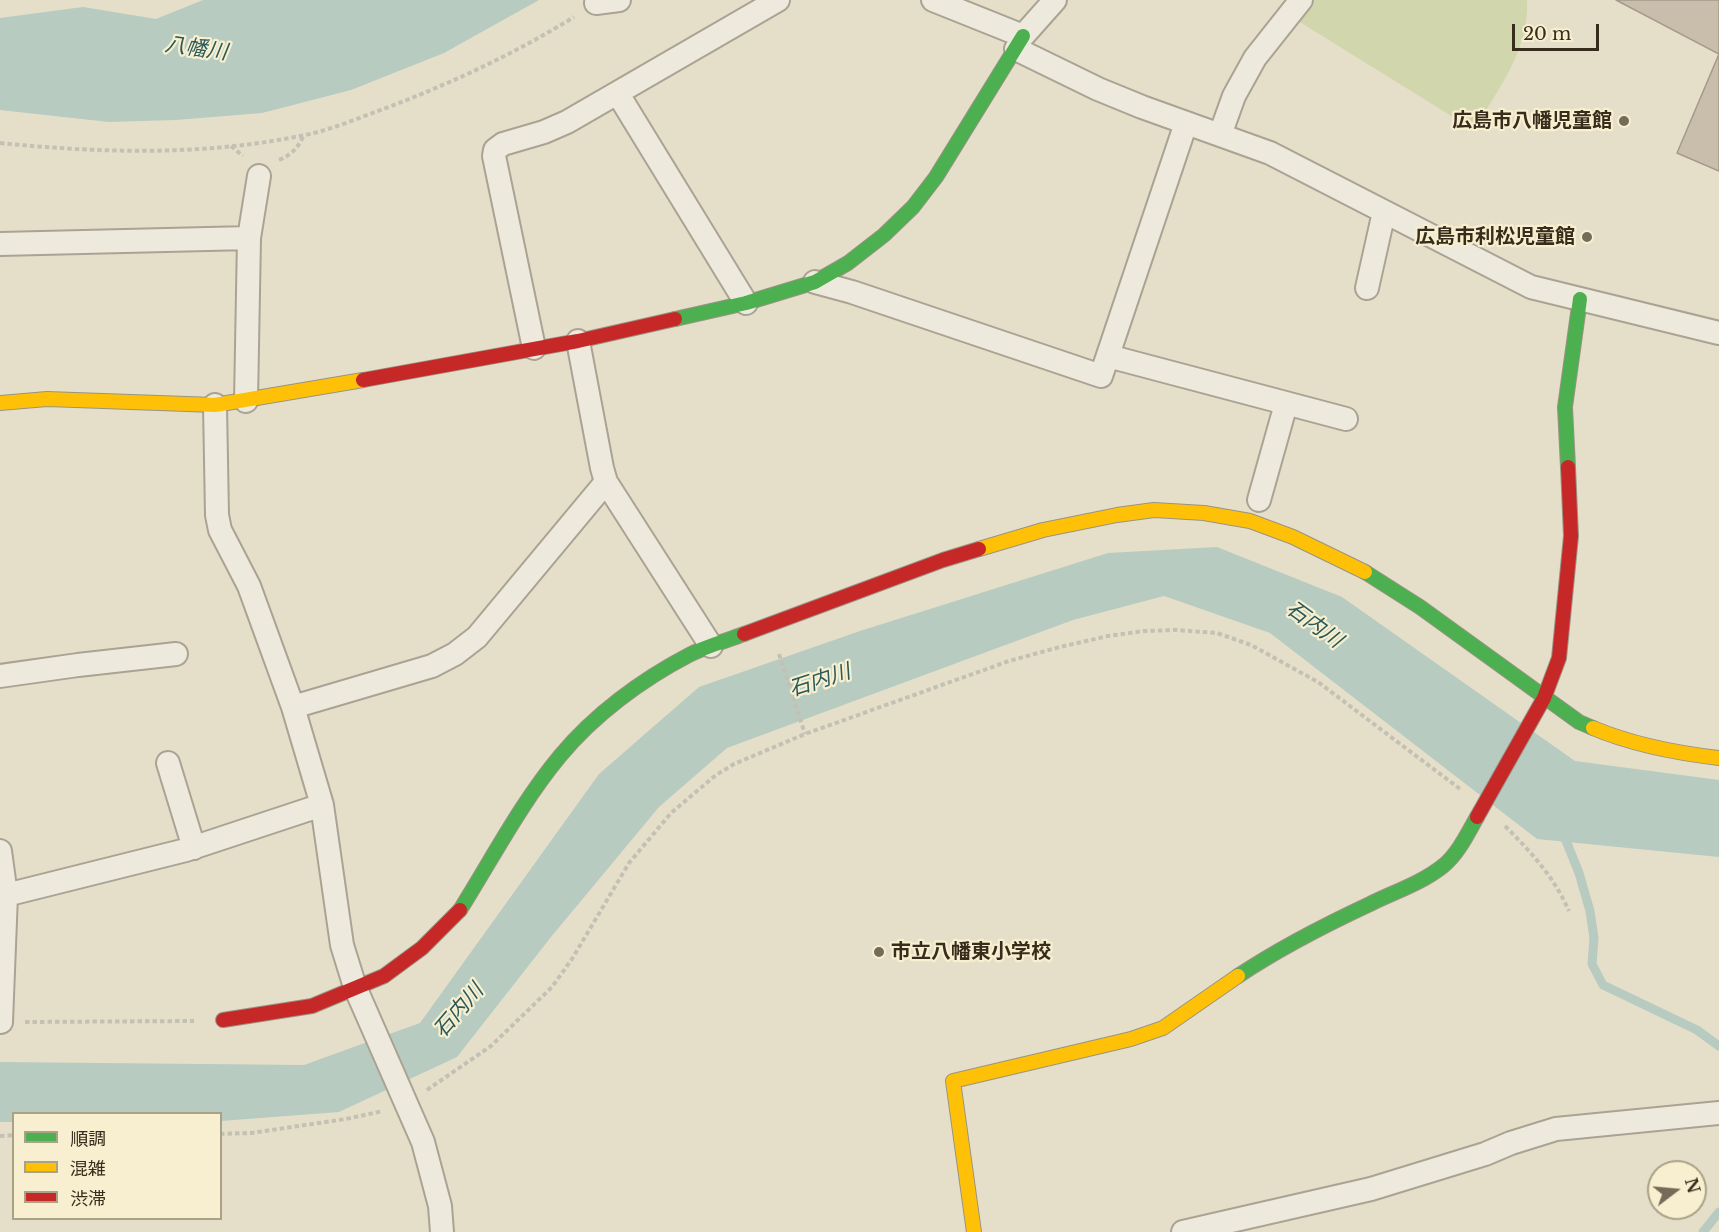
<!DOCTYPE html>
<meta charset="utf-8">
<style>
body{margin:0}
#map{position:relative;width:1719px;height:1232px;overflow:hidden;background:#e5dfca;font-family:"Libre Baskerville","Noto Sans JP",serif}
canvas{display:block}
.legend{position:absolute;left:12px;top:1112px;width:210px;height:108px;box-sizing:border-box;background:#f7efcf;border:2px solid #aba187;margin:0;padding:8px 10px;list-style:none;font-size:18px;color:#382c1c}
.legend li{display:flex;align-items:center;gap:12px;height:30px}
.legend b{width:30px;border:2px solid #aba187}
.north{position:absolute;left:1647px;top:1160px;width:60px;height:60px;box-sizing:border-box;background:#f7efcf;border:2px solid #aba187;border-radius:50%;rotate:74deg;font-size:16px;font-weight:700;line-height:24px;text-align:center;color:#382c1c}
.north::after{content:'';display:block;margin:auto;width:21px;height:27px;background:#756b59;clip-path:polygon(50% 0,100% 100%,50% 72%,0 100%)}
.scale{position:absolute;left:1512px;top:24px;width:87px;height:27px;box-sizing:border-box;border:3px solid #382c1c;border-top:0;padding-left:8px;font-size:18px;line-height:21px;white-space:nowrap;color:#382c1c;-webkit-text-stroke:4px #f7efcf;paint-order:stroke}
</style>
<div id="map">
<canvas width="1719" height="1232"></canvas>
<ul class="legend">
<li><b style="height:8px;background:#4caf50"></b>順調</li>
<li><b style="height:8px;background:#ffc107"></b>混雑</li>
<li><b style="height:8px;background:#c62828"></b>渋滞</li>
</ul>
<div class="north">N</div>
<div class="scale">20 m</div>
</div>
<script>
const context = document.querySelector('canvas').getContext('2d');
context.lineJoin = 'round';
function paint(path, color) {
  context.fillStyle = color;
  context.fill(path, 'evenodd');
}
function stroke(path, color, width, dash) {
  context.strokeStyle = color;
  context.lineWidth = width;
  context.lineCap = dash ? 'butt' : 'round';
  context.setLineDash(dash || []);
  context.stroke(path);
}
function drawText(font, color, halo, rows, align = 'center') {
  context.font = font + ' "Libre Baskerville","Noto Sans JP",serif';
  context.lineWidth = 4.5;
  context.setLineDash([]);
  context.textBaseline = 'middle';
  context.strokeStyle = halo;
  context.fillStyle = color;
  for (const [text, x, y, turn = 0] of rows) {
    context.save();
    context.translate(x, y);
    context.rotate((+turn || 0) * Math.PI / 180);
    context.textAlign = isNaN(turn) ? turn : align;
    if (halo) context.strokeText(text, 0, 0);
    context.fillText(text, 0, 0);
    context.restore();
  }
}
paint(new Path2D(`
 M1315 0H1527C1530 49 1498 89 1474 130L1298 21Z`), '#d2d6ac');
paint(new Path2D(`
 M203 0H539L444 53 351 90 262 113 176 120 109 122 0 110V18L83 7 156 19Z
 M1217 547 1342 597 1575 761 1719 780V857L1537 839 1270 633 1164 596 1073 620 727 748 659 807 551 937 457 1057 339 1112 221 1121 220 1114H14L13 1122H0V1062L304 1065 420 1023 599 774 699 687 860 631 1108 553Z`), '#b7cbc0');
stroke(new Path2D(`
 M1563 833 1579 873 1590 911 1594 938 1592 964 1603 985 1697 1030 1719 1046
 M1703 1232 1719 1212`), '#b7cbc0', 9);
const building = new Path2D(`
 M1616 0H1719V171L1677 153 1719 54Z`);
paint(building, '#c9bdab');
stroke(building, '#a59a8a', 1.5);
const street = new Path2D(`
 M933 0 1023 36 1055 0
 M596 3 619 0
 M1016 49 1098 89 1142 107 1270 153 1531 287 1719 333
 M618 94 746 303
 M1220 135 1234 96 1255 58 1301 0
 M0 244 249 238
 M815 282 852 292 1101 376 1186 123
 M1367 288 1384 212
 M578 341 602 468 606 482 711 646
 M534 348 494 156 495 150 503 144 544 132 567 122 778 0
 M1108 356 1346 419
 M246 401 249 238 259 176
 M215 405 217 515 220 530 249 586 293 707 322 805 342 945 355 987 423 1142 440 1206 442 1232
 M1259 500 1286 404
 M0 676 78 665 176 654
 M293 707 432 666 455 654 477 637 606 482
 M168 763 194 848
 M0 851 6 895 1 1022
 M6 895 186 850 322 805
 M1183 1232 1371 1189 1485 1154 1511 1143 1556 1129 1719 1113`);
const fast = new Path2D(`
 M675 319 746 303 815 282 848 263 884 235 913 207 936 177 1023 36
 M1568 467 1565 407 1580 299
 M1365 572 1420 607 1579 722 1593 728
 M460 910C492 859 521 803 560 756 594 715 641 680 689 655 706 646 726 641 744 634
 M1238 976C1280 948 1325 925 1370 904 1394 892 1422 883 1443 866 1458 854 1468 833 1477 817`);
const slow = new Path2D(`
 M0 403 47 399 215 405 363 380
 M979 549 1043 530 1117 515 1154 510 1204 513 1250 521 1293 537 1365 572
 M1593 728C1633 745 1676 753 1719 758
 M974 1232 953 1081 1131 1039 1163 1028 1238 976`);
const jam = new Path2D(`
 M363 380 578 341 675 319
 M744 634 943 560 979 549
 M1477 817 1544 698 1559 658 1571 536 1568 467
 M223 1020 312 1006 384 976 422 948 460 910`);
stroke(street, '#aaa394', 26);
stroke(fast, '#999384', 16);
stroke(slow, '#999384', 16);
stroke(jam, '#999384', 16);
stroke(new Path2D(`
 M0 143C99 153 202 156 300 136 329 131 358 118 386 108 452 83 514 54 574 17
 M231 146 243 156
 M279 160C291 155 297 149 303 137
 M779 654 805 734
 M1505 826C1531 852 1554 877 1569 911
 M25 1022 194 1021
 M427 1090 491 1046 552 987 572 959 629 863 671 813 716 775 734 764 805 734 1009 661 1060 647 1108 636 1144 631 1176 630 1217 633 1251 645 1318 682 1460 789
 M220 1134 251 1133 346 1119 383 1111
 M0 1136 14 1135`), '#c5c0b4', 4, [4.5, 3]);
stroke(street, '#ede9dd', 22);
stroke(fast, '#4caf50', 14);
stroke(slow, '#ffc107', 14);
stroke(jam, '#c62828', 14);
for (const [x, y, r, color] of [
 [1624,121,6,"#756b59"],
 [1587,237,6,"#756b59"],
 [879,952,6,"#756b59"]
]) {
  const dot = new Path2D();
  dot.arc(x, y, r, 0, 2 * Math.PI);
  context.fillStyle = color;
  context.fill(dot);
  stroke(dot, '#f7efcf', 2);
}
drawText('bold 20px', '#382c1c', '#f7efcf', [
 ["広島市八幡児童館",1612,121],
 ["広島市利松児童館",1575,237],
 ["市立八幡東小学校",891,952,"left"]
], 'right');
drawText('italic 21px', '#2a5959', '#f7efcf', [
 ["八幡川",196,49,8],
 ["石内川",1314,625,36],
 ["石内川",820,681,-18],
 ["石内川",459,1011,-49]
]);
</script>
